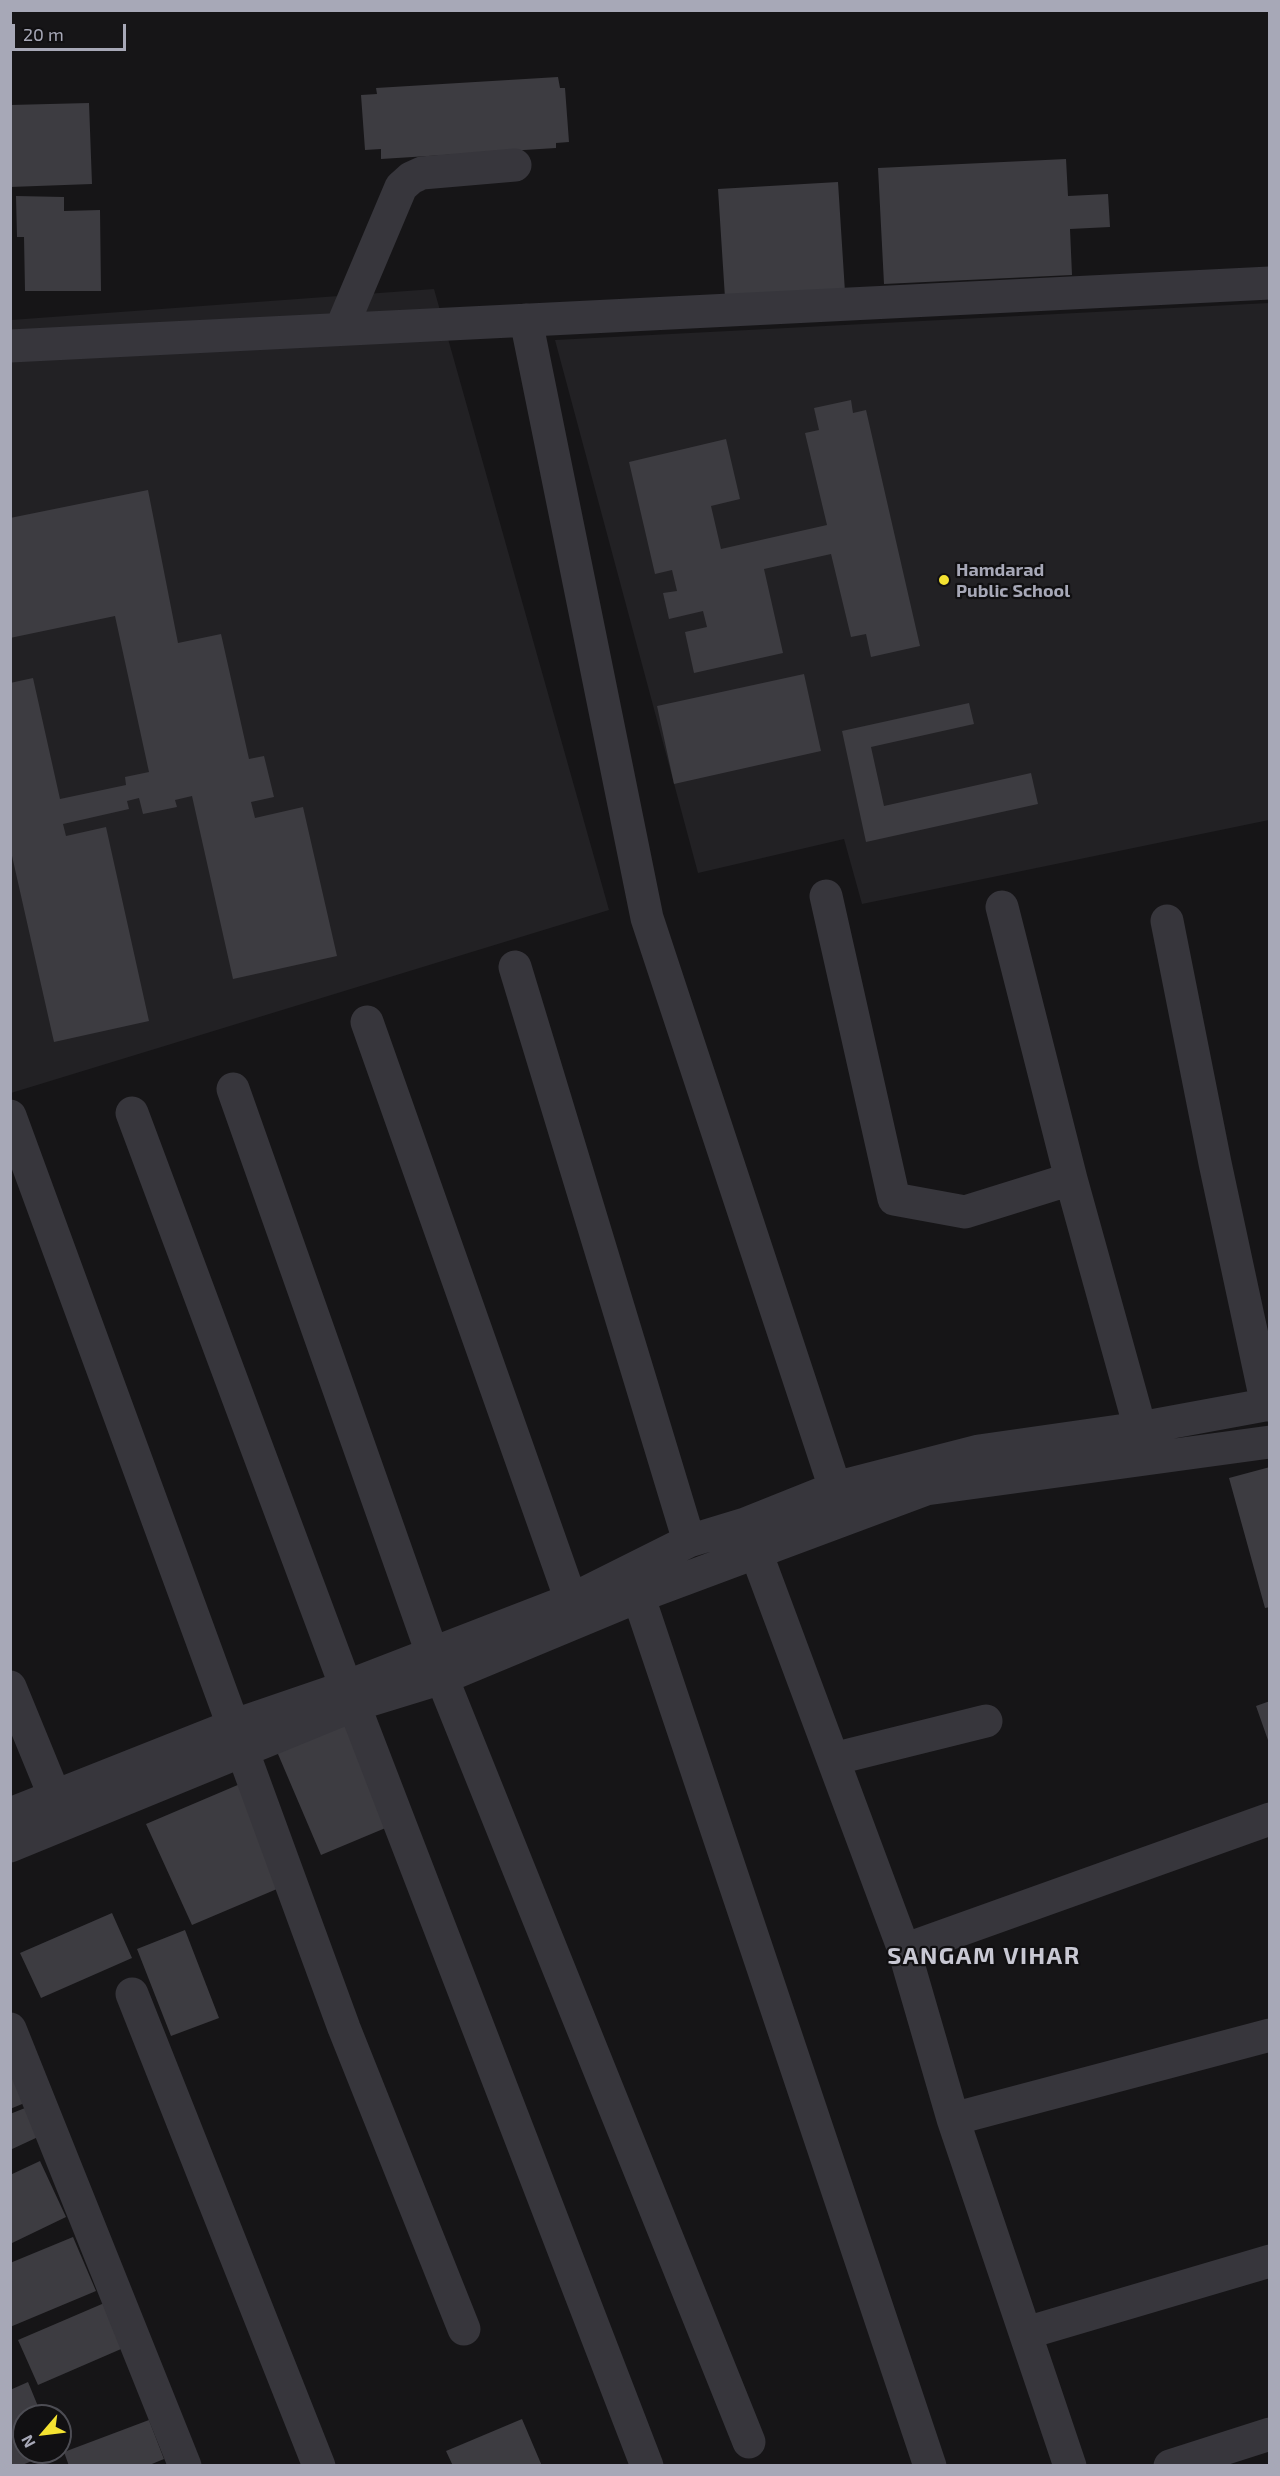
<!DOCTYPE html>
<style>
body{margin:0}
#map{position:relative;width:1280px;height:2476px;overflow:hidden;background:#161517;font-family:"Exo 2",sans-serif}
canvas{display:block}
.frame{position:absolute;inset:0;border:12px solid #a7a8b7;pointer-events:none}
.north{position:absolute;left:12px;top:2404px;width:60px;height:60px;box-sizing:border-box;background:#111012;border:2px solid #4d4d54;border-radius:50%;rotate:242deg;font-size:16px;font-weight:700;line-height:24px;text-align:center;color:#a7a8b7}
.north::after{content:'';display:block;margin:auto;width:21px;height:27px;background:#f4e231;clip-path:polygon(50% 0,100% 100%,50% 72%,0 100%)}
.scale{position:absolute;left:12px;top:24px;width:114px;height:27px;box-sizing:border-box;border:3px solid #a7a8b7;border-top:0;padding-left:8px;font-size:18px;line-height:21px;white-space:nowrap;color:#a7a8b7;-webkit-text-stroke:4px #111012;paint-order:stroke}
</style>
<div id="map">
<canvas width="1280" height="2476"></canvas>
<div class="frame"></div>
<div class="north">N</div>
<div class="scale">20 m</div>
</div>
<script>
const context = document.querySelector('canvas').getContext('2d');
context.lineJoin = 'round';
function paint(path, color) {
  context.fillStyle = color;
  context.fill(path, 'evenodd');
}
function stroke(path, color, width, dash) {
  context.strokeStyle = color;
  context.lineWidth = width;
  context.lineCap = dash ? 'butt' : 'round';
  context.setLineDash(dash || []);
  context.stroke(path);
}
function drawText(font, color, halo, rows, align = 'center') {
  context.font = font + ' "Exo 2",sans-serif';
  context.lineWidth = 4.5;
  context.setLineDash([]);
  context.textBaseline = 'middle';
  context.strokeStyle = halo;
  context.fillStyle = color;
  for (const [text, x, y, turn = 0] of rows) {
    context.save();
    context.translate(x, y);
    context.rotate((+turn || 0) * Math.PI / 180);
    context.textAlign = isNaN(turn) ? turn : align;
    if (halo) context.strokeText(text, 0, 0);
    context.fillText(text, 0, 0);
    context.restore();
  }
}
paint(new Path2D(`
 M434 289 609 910 11 1093V320Z
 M1269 303V820L862 904 844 839 698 873 555 340Z`), '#222124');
paint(new Path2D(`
 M558 77 560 88H565L569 142 556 143V148L381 159V149L365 150 361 95 377 94 376 88Z
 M89 103 92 184 10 187V105Z
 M1066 159 1068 196 1108 194 1110 227 1070 229 1072 275 884 284 878 168Z
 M838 182 845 292 725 298 718 189Z
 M16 196 64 197V211L100 210 101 291H25L24 237H17Z
 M851 400 853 413 866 410 920 646 871 657 866 634 851 637 831 554 764 569 783 653 694 673 685 632 707 627 703 611 669 619 663 593 677 591 672 570 655 574 629 462 726 439 740 499 711 506 721 549 827 525 805 433 819 430 814 408Z
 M148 490 178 643 221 634 249 759 264 756 274 797 251 802 255 818 303 807 337 956 233 979 192 796 175 800 177 807 143 814 139 798 127 801 129 809 63 824 66 836 106 827 149 1021 54 1042 10 847V683L33 678 60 799 126 785 125 777 149 772 115 616 10 638V518Z
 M804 674 821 751 674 784 657 706Z
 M969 703 974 724 871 747 884 806 1031 773 1038 804 866 842 842 731Z
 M1270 1467V1607L1265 1608 1229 1478Z
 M1270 1701V1743H1269L1256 1706Z
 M349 1715 395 1824 321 1855 275 1747Z
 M240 1784 284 1886 192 1925 146 1824Z
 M112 1913 132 1958 41 1998 20 1953Z
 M185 1930 219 2018 171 2036 137 1949Z
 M10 2067 27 2102 10 2109Z
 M25 2108 38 2137 10 2150V2114Z
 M40 2161 66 2217 10 2244V2175Z
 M73 2237 96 2291 10 2327V2263Z
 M109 2301 128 2346 38 2385 18 2340Z
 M28 2382 42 2416H24V2452H53L20 2466H10V2390Z
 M522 2419 542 2466H453L446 2451Z
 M149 2420 164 2459 147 2466H69L64 2452Z`), '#3d3c41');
stroke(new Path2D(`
 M526 320 647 918 835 1488
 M341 329 401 187 411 178 422 173 515 165
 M10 346 1270 283
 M826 896 894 1199 965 1212 1071 1179
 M1002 907 1071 1179 1140 1428
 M1167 921 1215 1163 1267 1405
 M515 967 689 1541
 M367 1022 571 1600
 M233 1089 432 1653 749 2442
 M132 1113 346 1687
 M10 1116 344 2028 464 2329
 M748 1531 904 1950 953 2119 1070 2466
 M632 1577 930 2466
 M10 1687 55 1797
 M354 1705 647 2466
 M833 1759 986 1721
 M10 1814 232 1726 346 1687 571 1600 689 1541 745 1524 835 1488 979 1451 1140 1428 1270 1404
 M10 1846 354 1705 442 1678 639 1596 926 1489 1270 1442
 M904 1950 1270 1819
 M132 1994 319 2466
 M10 2029 185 2466
 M953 2119 1270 2035
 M1026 2333 1270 2261
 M1170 2466 1270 2434`), '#37363c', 33);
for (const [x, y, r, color] of [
 [944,580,6,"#f4e231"]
]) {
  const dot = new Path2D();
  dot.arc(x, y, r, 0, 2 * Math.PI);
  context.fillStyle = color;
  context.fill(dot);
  stroke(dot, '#111012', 2);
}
drawText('bold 18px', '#a7a8b7', '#111012', [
 ["Hamdarad",956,570],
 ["Public School",956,591]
], 'left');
context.letterSpacing = '1.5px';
drawText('bold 24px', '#c8c8d3', '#111012', [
 ["SANGAM VIHAR",984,1956]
]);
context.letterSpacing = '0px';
</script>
